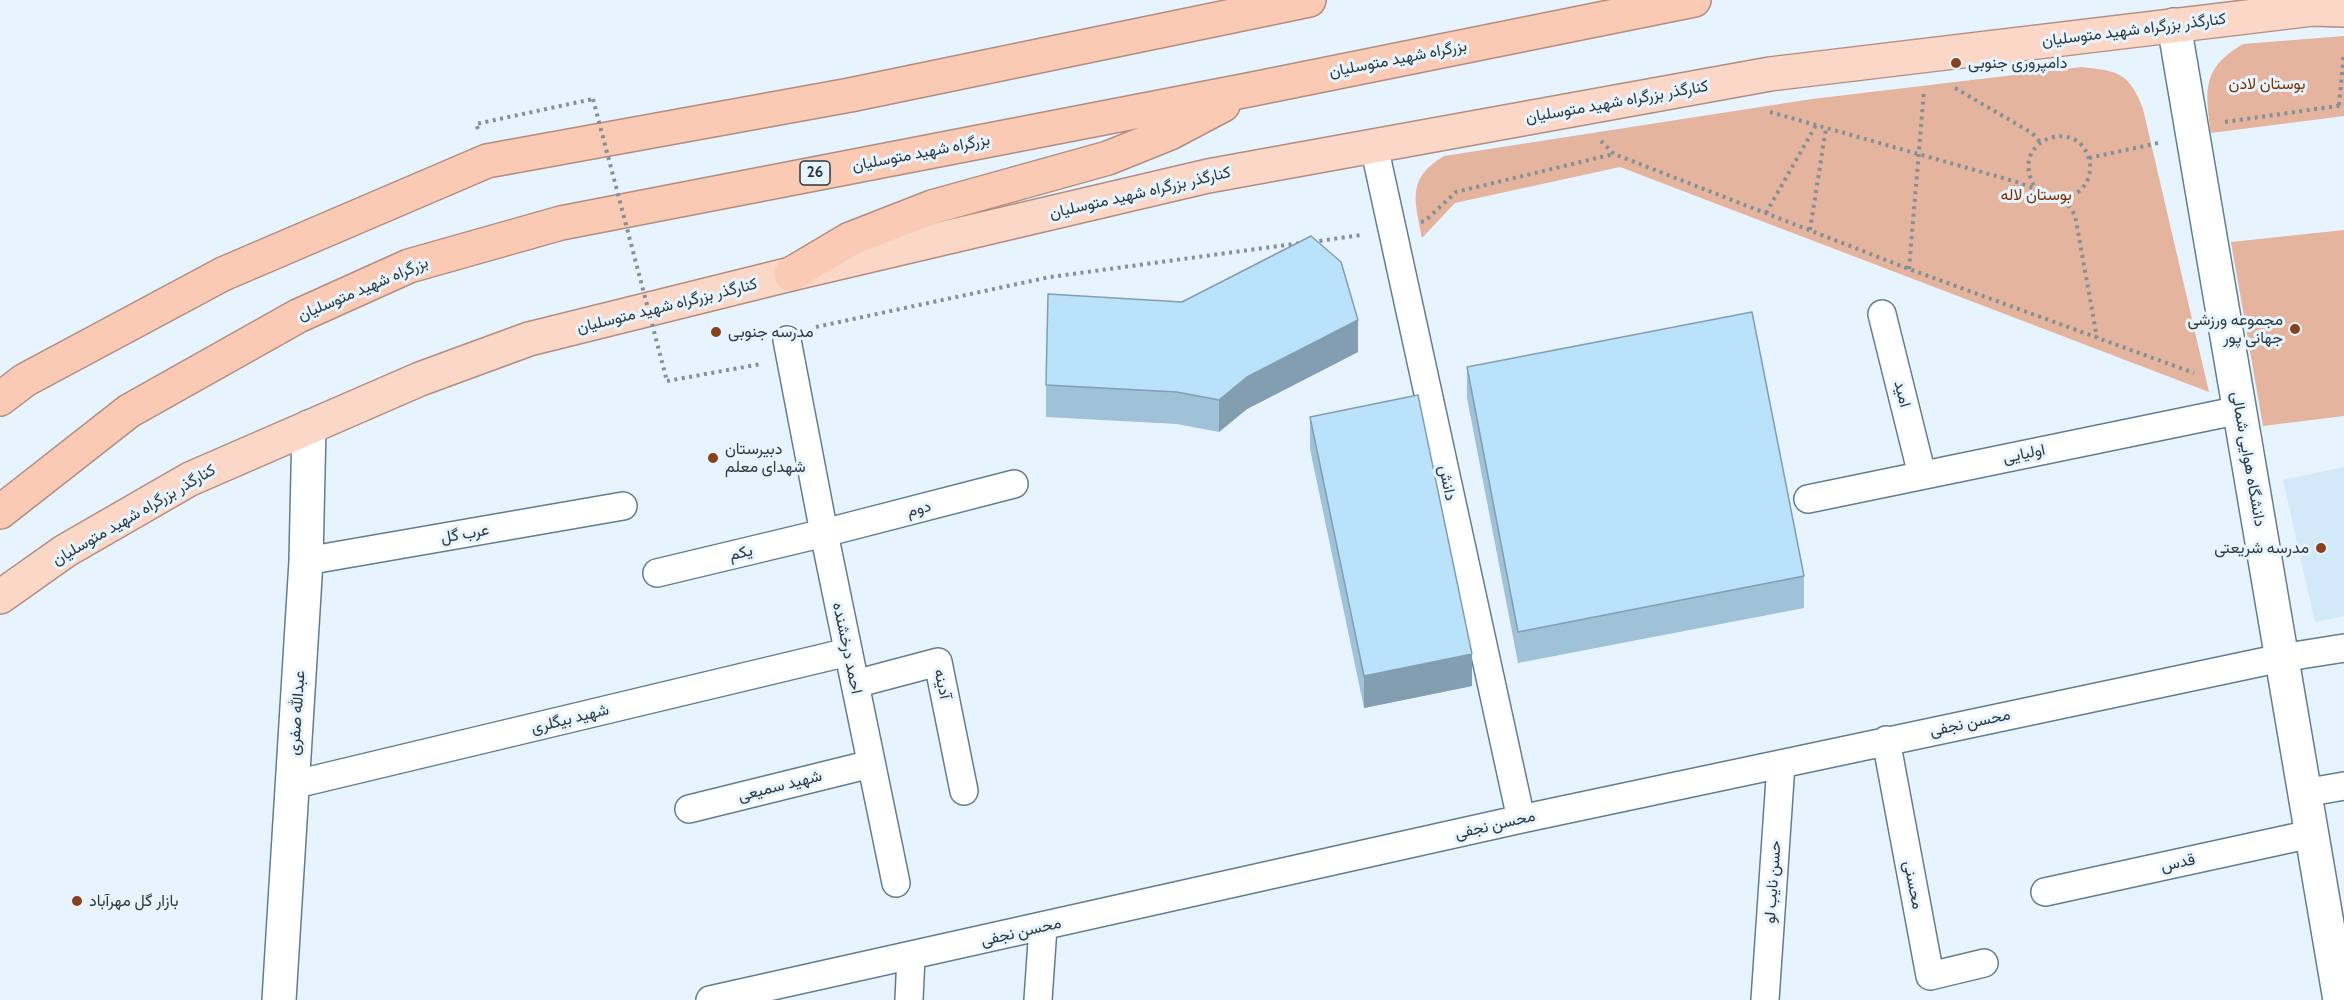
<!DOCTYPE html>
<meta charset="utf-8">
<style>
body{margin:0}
canvas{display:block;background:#e7f4fd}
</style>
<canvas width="2344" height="1000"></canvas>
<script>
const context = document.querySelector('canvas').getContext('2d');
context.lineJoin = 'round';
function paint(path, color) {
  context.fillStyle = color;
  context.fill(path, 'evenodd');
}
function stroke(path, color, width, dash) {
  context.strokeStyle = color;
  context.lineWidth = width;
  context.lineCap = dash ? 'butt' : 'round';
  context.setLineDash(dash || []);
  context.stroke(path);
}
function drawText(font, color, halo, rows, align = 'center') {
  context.font = font + ' Cabin,Vazirmatn,sans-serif';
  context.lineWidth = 6;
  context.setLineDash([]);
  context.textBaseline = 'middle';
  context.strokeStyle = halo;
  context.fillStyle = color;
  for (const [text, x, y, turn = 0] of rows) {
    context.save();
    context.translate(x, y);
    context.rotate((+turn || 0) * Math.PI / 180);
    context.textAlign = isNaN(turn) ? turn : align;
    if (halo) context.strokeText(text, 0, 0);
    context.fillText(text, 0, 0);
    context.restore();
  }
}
paint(new Path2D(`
 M2344 467V616L2315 622 2283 480Z`), '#d1e9f9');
paint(new Path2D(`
 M2344 36V116L2211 133C2205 90 2202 68 2243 44Z
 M2081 67C2118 71 2129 72 2143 109L2209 392 1620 167 1455 203 1422 238C1415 200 1406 179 1444 156L1812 99Z
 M2344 230V416L2263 426 2231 242Z`), '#e5b49e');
const minor = new Path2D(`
 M1374 146 1521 819
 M1882 314 1922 475
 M787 340 824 533 896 883
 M1808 499 2240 410
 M306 561 623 506
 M657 573 824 533 1014 484
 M855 684 938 662 964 791
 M1886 740 1930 976 1984 963
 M292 785 848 652
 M2304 793 2344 786
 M689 809 871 764
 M2045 892 2311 834
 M710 1000 1521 819 2281 658 2344 648
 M909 1000 911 956
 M1038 1000 1043 927
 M1765 1000 1781 764`);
const tertiary = new Path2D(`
 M2174 25 2340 1000
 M279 1000 306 561 309 427`);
const primary = new Path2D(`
 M0 597 65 551 190 479 420 379 529 339 791 274 1208 176 1770 74 2313 9 2344 10`);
const trunk = new Path2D(`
 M791 274 850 239 932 207 1108 158 1170 133 1223 105
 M0 399 25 380 223 274 487 161 850 95 1309 0
 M0 512 129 411 298 316 409 266 561 223 1253 89 1694 0`);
stroke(minor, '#5f7e91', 30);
stroke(tertiary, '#5f7e91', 36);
stroke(primary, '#b18e80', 36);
stroke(trunk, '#b18e80', 36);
stroke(new Path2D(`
 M1955 88 2032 133 2040 142
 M2339 105 2344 53
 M1770 112 2017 182C2024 185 2032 187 2039 191 2042 193 2046 197 2050 198 2076 204 2097 180 2088 156 2074 116 2006 142 2036 189
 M2225 122 2344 105
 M478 129 476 124 593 99
 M1601 141 1614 154 1909 269 2194 373
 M2089 158 2158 143
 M2064 199 2075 215 2097 338
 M1766 213 1816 125
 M1421 222 1425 221 1456 192 1614 154
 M1810 230 1826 128
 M1312 242 1361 235
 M1909 269 1924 91
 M816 327 1050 277 1301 243
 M667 381 761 364`), '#839098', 4, [3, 4.5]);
stroke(minor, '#fff', 27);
stroke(tertiary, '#fff', 33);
stroke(primary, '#fbd7c7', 33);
stroke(trunk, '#facab4', 33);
stroke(new Path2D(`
 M593 99 667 381`), '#839098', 4, [3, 4.5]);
paint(new Path2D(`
 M1358 352 1247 409 1219 432 1177 424 1046 417V385Z
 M1467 367 1804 576V608L1518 663 1467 398Z
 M1310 417 1472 686 1364 708 1310 449Z`), '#a0c2d8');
paint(new Path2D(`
 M1358 320V352L1247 409 1219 432V400L1247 377Z
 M1472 654V686L1364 708V676Z`), '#829eb0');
const building = new Path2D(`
 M1311 236 1341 262 1358 320 1247 377 1219 400 1177 392 1046 385 1048 294 1182 302Z
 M1752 312 1804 576 1518 632 1467 367Z
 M1418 395 1472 654 1364 676 1310 417Z`);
paint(building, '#bae2fb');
stroke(building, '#829eb0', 1.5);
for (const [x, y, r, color] of [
 [1956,63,6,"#88411d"],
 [2295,329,6,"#88411d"],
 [716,332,6,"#88411d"],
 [713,458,6,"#88411d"],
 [2321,548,6,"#88411d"],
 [77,901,6,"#88411d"]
]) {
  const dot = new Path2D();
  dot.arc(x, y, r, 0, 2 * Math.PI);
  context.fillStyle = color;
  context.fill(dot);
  stroke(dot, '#e7f4fd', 2);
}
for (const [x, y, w] of [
 [815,173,30]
]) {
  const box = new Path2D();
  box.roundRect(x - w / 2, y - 12, w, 24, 4.5);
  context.fillStyle = '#e7f4fd';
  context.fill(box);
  stroke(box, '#2b3840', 1.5);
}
drawText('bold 15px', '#2b3840', null, [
 ["26",815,173]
]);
drawText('16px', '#2b3840', '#e7f4fd', [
 ["کنارگذر بزرگراه شهید متوسلیان",2134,30,-7],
 ["بزرگراه شهید متوسلیان",1398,59,-11],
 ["کنارگذر بزرگراه شهید متوسلیان",1617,102,-10],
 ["بزرگراه شهید متوسلیان",921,153,-11],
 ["کنارگذر بزرگراه شهید متوسلیان",1140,193,-13],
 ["بزرگراه شهید متوسلیان",363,289,-23],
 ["کنارگذر بزرگراه شهید متوسلیان",667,306,-14],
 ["امید",1902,394,76],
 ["اولیایی",2024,454,-12],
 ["دانشگاه هوایی شمالی",2248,459,80],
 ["دانش",1447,483,78],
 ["دوم",919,509,-15],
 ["کنارگذر بزرگراه شهید متوسلیان",134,515,-30],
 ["عرب گل",465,534,-10],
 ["یکم",741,553,-13],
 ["احمد درخشنده",847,648,78],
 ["آدینه",942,684,78],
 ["عبدالله صفری",297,713,-86],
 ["شهید بیگلری",570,719,-14],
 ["محسن نجفی",1970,723,-12],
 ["شهید سمیعی",780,786,-14],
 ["محسن نجفی",1495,825,-13],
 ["قدس",2178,863,-12],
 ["حسن نایب لو",1773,882,-86],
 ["محسنی",1913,885,79],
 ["محسن نجفی",1021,932,-13]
]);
drawText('16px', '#2b3840', '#e7f4fd', [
 ["دامپروری جنوبی",1968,63],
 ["مجموعه ورزشی",2283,320,"right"],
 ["جهانی پور",2283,338,"right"],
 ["مدرسه جنوبی",728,332],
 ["دبیرستان",725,449],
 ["شهدای معلم",725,467],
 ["مدرسه شریعتی",2309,548,"right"],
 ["بازار گل مهرآباد",89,901]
], 'left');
drawText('16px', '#7e3000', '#e7f4fd', [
 ["بوستان لادن",2267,84],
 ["بوستان لاله",2036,195]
]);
</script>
